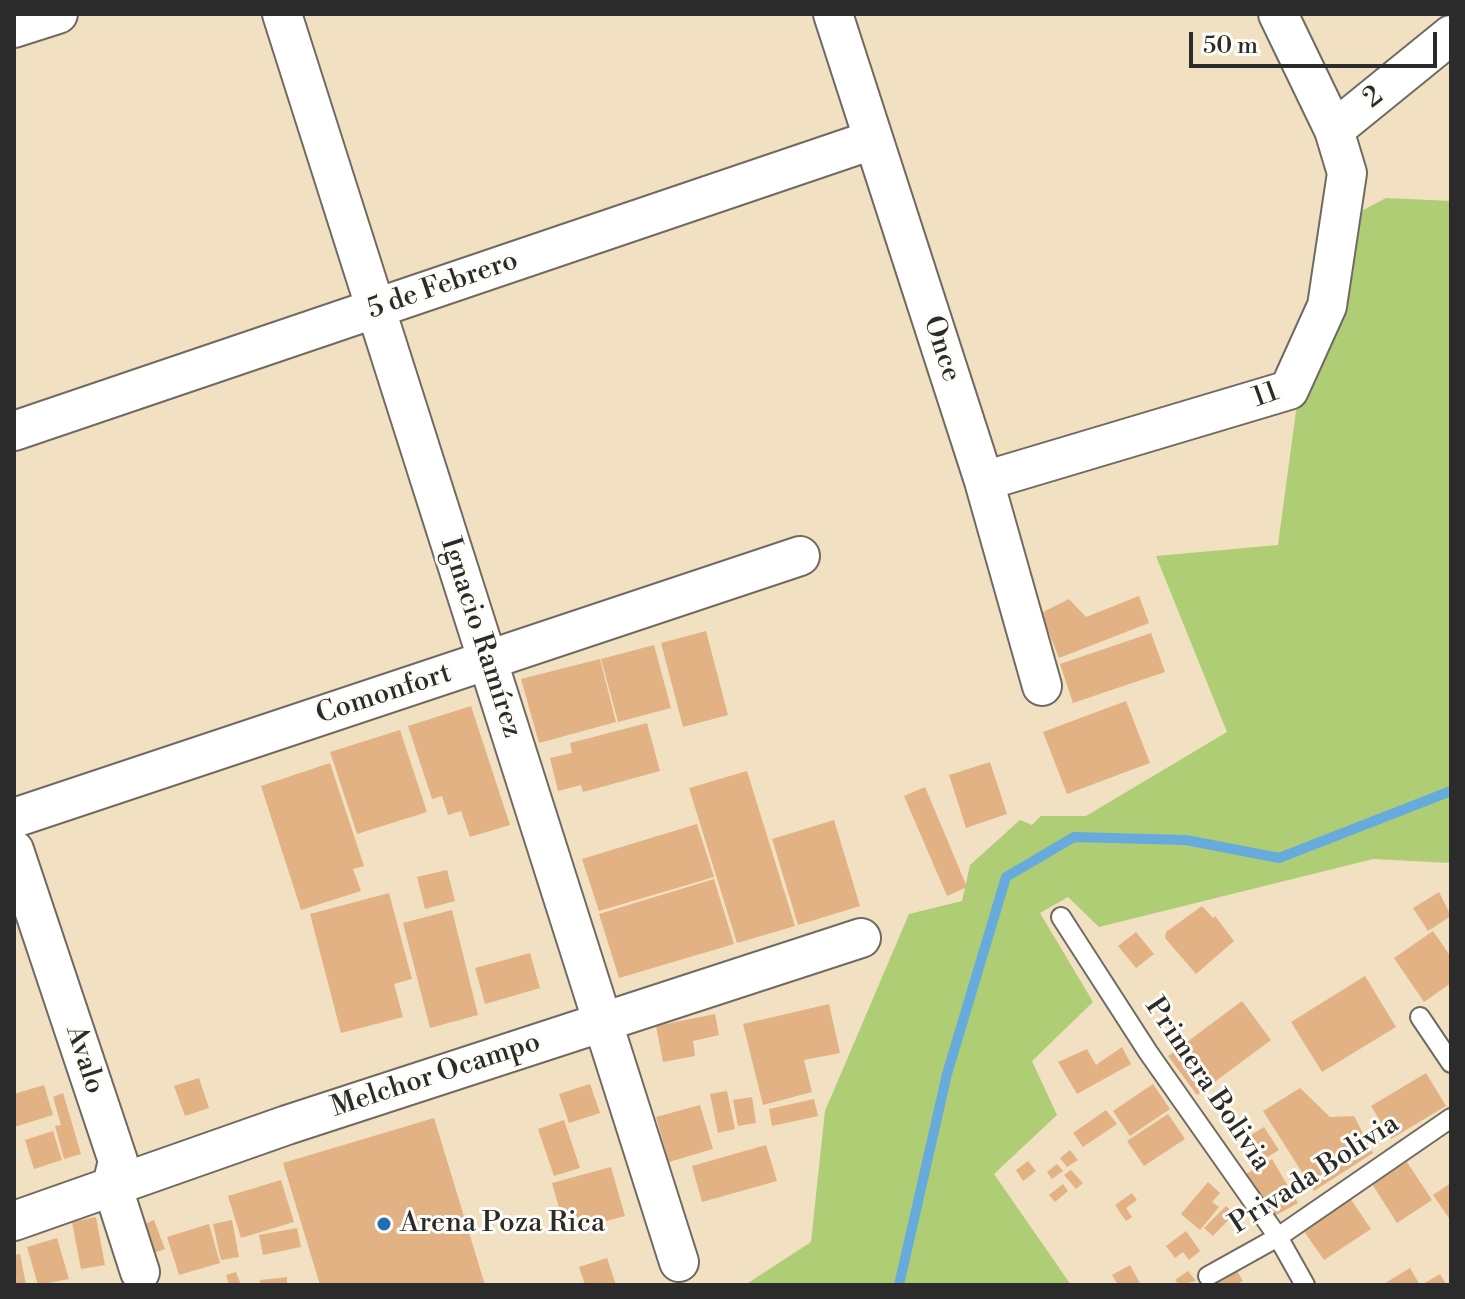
<!DOCTYPE html>
<meta charset="utf-8">
<style>
body{margin:0}
#map{position:relative;width:1465px;height:1299px;overflow:hidden;background:#f1e0c1;font-family:"Libre Bodoni",serif}
canvas{display:block}
.frame{position:absolute;inset:0;border:16px solid #2b2b2b;pointer-events:none}
.scale{position:absolute;left:1189px;top:32px;width:248px;height:36px;box-sizing:border-box;border:4px solid #2b2b2b;border-top:0;padding-left:10px;font-size:24px;line-height:28px;white-space:nowrap;color:#2b2b2b;-webkit-text-stroke:6px #fdfcf7;paint-order:stroke}
</style>
<div id="map">
<canvas width="1465" height="1299"></canvas>
<div class="frame"></div>
<div class="scale">50 m</div>
</div>
<script>
const context = document.querySelector('canvas').getContext('2d');
context.lineJoin = 'round';
function paint(path, color) {
  context.fillStyle = color;
  context.fill(path, 'evenodd');
}
function stroke(path, color, width, dash) {
  context.strokeStyle = color;
  context.lineWidth = width;
  context.lineCap = dash ? 'butt' : 'round';
  context.setLineDash(dash || []);
  context.stroke(path);
}
function drawText(font, color, halo, rows, align = 'center') {
  context.font = font + ' "Libre Bodoni",serif';
  context.lineWidth = 6;
  context.setLineDash([]);
  context.textBaseline = 'middle';
  context.strokeStyle = halo;
  context.fillStyle = color;
  for (const [text, x, y, turn = 0] of rows) {
    context.save();
    context.translate(x, y);
    context.rotate((+turn || 0) * Math.PI / 180);
    context.textAlign = isNaN(turn) ? turn : align;
    if (halo) context.strokeText(text, 0, 0);
    context.fillText(text, 0, 0);
    context.restore();
  }
}
paint(new Path2D(`
 M1386 198 1451 201V863L1373 859 1099 927 1068 897 1040 913 1093 1002 1032 1061 1057 1115 994 1174 1071 1285H745L811 1242 825 1111 909 914 962 901 970 865 1020 820 1032 825 1041 816H1086L1227 732 1156 556 1278 545 1320 233Z`), '#aecd75');
stroke(new Path2D(`
 M899 1285 947 1074 1006 877 1074 837 1186 840 1279 858 1451 791`), '#67abdc', 10);
paint(new Path2D(`
 M1139 596 1149 623 1059 658 1041 613 1069 599 1086 617Z
 M706 631 728 715 683 727 661 643Z
 M1151 633 1165 672 1073 703 1060 664Z
 M654 645 671 708 618 722 601 659Z
 M600 659 616 722 539 743 521 679Z
 M1126 701 1150 763 1067 794 1043 732Z
 M471 706 510 825 470 837 461 811 448 815 442 796 432 799 408 726Z
 M647 723 660 771 583 792 581 785 558 791 550 758 572 753 570 743Z
 M400 730 427 812 357 834 330 752Z
 M990 762 1007 814 966 828 949 775Z
 M330 763 364 866 353 869 361 891 301 910 261 786Z
 M747 771 795 926 737 943 689 788Z
 M925 787 967 887 947 896 904 796Z
 M834 820 860 906 798 925 772 839Z
 M697 824 714 877 599 911 582 859Z
 M447 870 455 901 425 909 417 877Z
 M714 879 734 944 619 978 599 914Z
 M1439 892 1451 916 1428 931 1413 908Z
 M389 893 412 979 394 984 403 1017 341 1033 310 914Z
 M1202 906 1213 918 1215 916 1234 941 1196 974 1165 938 1166 932Z
 M452 910 478 1015 430 1028 403 923Z
 M1433 931 1451 957V983L1424 1002 1394 958Z
 M1136 932 1154 954 1136 968 1118 946Z
 M530 953 540 988 485 1004 475 968Z
 M1365 976 1396 1027 1322 1072 1291 1022Z
 M1242 1001 1271 1040 1197 1095 1168 1056Z
 M829 1004 840 1053 804 1060 812 1092 763 1105 743 1024Z
 M715 1014 719 1035 693 1041 695 1056 663 1062 656 1026Z
 M1122 1047 1131 1064 1077 1094 1058 1062 1087 1049 1096 1065Z
 M1426 1073 1446 1106 1391 1139 1371 1106Z
 M199 1078 209 1108 185 1116 174 1086Z
 M590 1084 600 1113 569 1123 559 1094Z
 M1153 1084 1170 1109 1130 1136 1113 1111Z
 M44 1085 53 1115 14 1127V1094Z
 M1300 1088 1330 1117 1354 1116 1373 1153 1314 1191 1263 1111Z
 M727 1091 735 1129 718 1133 710 1094Z
 M63 1093 81 1154 64 1159 55 1126 61 1125 53 1097Z
 M752 1097 756 1123 738 1126 733 1100Z
 M814 1099 818 1116 772 1126 769 1109Z
 M700 1105 713 1149 669 1162 656 1117Z
 M1106 1110 1117 1124 1083 1147 1073 1133Z
 M1168 1114 1185 1139 1144 1166 1127 1141Z
 M434 1118 485 1285H320L283 1163Z
 M564 1120 580 1168 554 1176 538 1129Z
 M1264 1127 1279 1150 1266 1158 1251 1135Z
 M53 1131 62 1160 34 1169 25 1140Z
 M766 1145 777 1181 702 1202 692 1166Z
 M1070 1150 1078 1160 1067 1167 1060 1158Z
 M1272 1159 1298 1203 1271 1218 1246 1174Z
 M1028 1161 1036 1171 1023 1181 1016 1170Z
 M1407 1162 1432 1200 1397 1223 1372 1184Z
 M1057 1164 1063 1171 1052 1179 1047 1172Z
 M611 1167 625 1216 566 1232 552 1183Z
 M1071 1170 1083 1183 1076 1189 1064 1175Z
 M281 1180 294 1222 241 1238 228 1196Z
 M1208 1182 1220 1193 1212 1202 1219 1207 1200 1230 1181 1214Z
 M1451 1183V1221L1433 1195Z
 M1063 1184 1068 1191 1055 1202 1049 1195Z
 M1132 1193 1137 1200 1126 1208 1132 1217 1126 1221 1115 1205Z
 M1350 1198 1371 1229 1324 1260 1303 1230Z
 M1226 1206 1234 1214 1213 1236 1204 1228Z
 M96 1217 105 1265 81 1269 72 1222Z
 M154 1220 165 1249 142 1257 132 1229Z
 M232 1220 239 1257 221 1260 213 1224Z
 M209 1224 220 1263 179 1275 167 1237Z
 M297 1228 301 1247 263 1255 259 1235Z
 M1186 1231 1200 1251 1189 1260 1183 1252 1175 1258 1166 1246Z
 M57 1238 69 1279 38 1285 27 1247Z
 M20 1254 26 1285H14V1255Z
 M607 1258 616 1285H585L579 1267Z
 M1130 1265 1141 1285H1118L1112 1275Z
 M1410 1268 1420 1285H1382Z
 M1188 1271 1196 1281 1179 1285 1175 1280Z
 M1237 1271 1243 1281 1236 1285H1216Z
 M236 1272 241 1285H229L226 1275Z
 M1440 1274 1447 1285H1421Z
 M287 1277V1285H260V1280Z`), '#e3b284');
const service = new Path2D(`
 M1061 917 1148 1052 1278 1237 1305 1285
 M1420 1017 1451 1063
 M1208 1276 1278 1237 1451 1118`);
const minor = new Path2D(`
 M282 14 679 1262
 M833 14 984 481 1042 686
 M14 28 58 14
 M1334 130 1451 35
 M14 431 872 140
 M984 481 1289 390 1327 306 1347 173 1334 130 1278 14
 M14 818 800 556
 M14 850 118 1161 112 1185 140 1272
 M14 1221 287 1125 861 938`);
stroke(service, '#706a60', 22);
stroke(minor, '#706a60', 42);
stroke(service, '#fff', 18);
stroke(minor, '#fff', 38);
for (const [x, y, r, color] of [
 [384,1224,8,"#1f6fb2"]
]) {
  const dot = new Path2D();
  dot.arc(x, y, r, 0, 2 * Math.PI);
  context.fillStyle = color;
  context.fill(dot);
  stroke(dot, '#fdfcf7', 3);
}
drawText('28px', '#2b2b2b', '#fdfcf7', [
 ["2",1374,98,-38],
 ["5 de Febrero",443,286,-19],
 ["Once",941,349,72],
 ["11",1266,396,-20],
 ["Ignacio Ramírez",480,638,72],
 ["Comonfort",384,695,-18],
 ["Avalo",84,1060,72],
 ["Melchor Ocampo",436,1076,-18],
 ["Primera Bolivia",1207,1085,56],
 ["Privada Bolivia",1315,1175,-33]
]);
drawText('28px', '#2b2b2b', '#fdfcf7', [
 ["Arena Poza Rica",400,1224]
], 'left');
</script>
